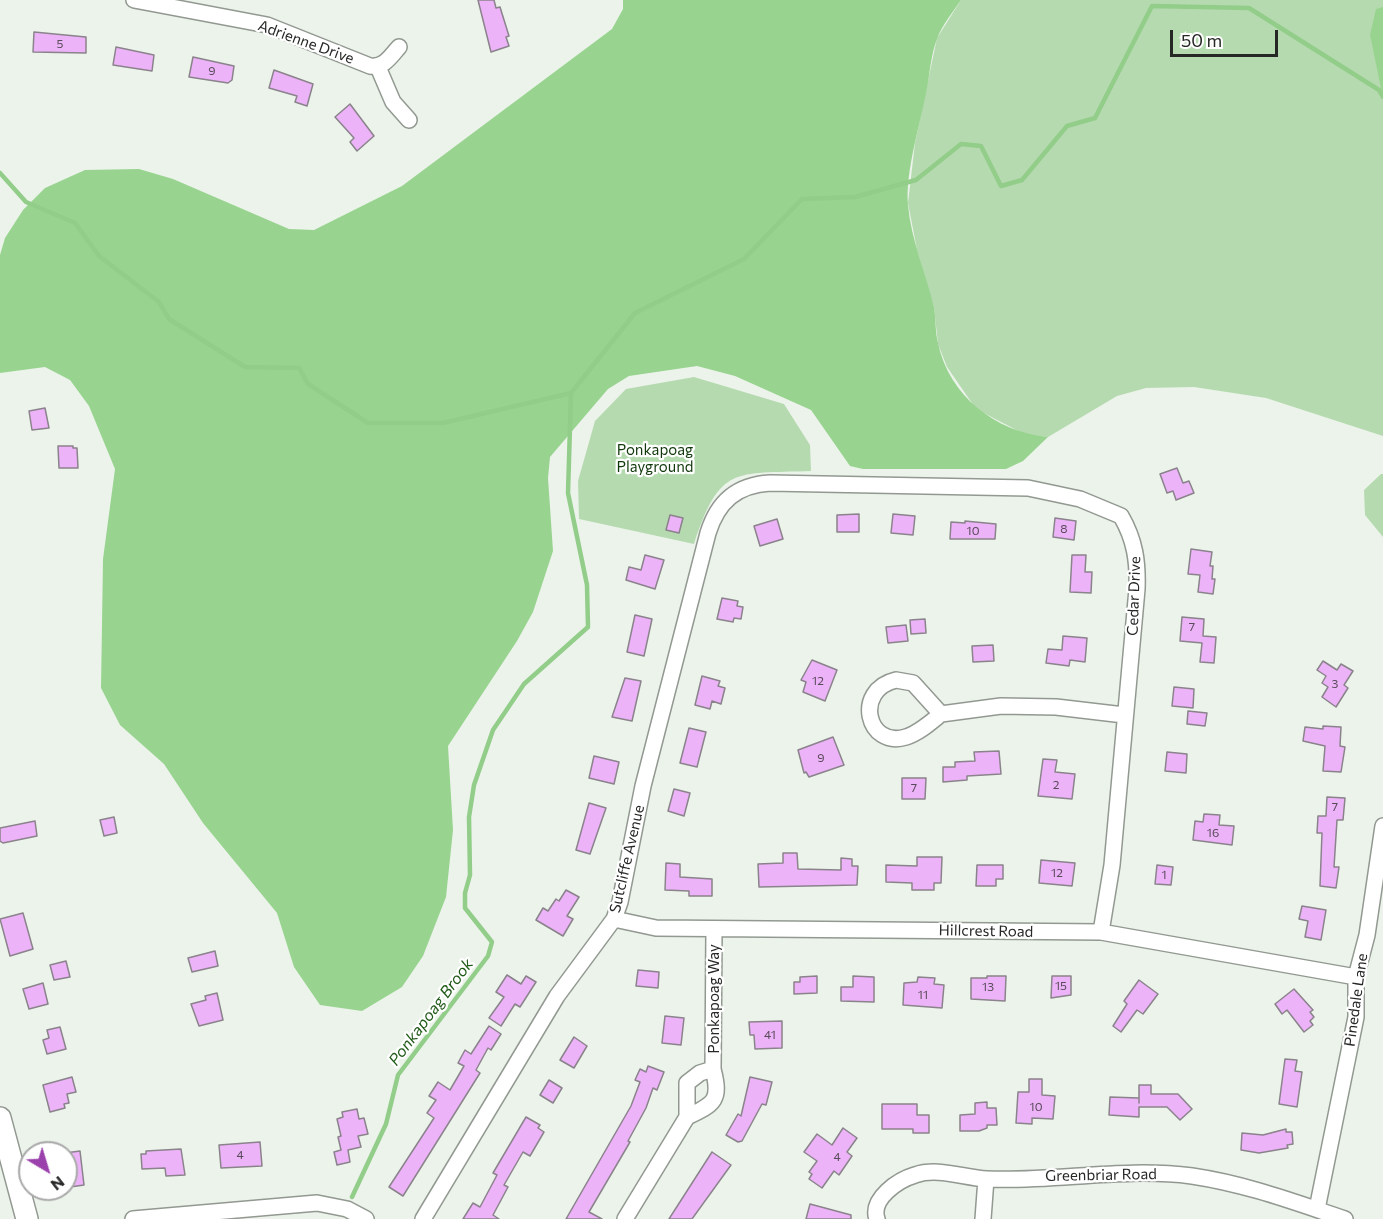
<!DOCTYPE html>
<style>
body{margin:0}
#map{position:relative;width:1383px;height:1219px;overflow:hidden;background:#ecf3eb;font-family:Commissioner,sans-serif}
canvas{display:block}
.north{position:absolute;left:18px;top:1141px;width:60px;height:60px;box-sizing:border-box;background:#fff;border:2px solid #a8a9a8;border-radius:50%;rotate:142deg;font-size:16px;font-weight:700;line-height:24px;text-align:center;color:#262825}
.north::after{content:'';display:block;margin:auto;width:21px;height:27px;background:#9b41ac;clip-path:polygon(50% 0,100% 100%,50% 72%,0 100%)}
.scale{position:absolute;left:1170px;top:30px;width:108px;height:27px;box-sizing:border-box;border:3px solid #262825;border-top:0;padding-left:8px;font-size:18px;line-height:21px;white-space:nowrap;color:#262825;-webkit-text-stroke:4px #fff;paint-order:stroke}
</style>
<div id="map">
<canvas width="1383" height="1219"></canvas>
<div class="north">N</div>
<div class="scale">50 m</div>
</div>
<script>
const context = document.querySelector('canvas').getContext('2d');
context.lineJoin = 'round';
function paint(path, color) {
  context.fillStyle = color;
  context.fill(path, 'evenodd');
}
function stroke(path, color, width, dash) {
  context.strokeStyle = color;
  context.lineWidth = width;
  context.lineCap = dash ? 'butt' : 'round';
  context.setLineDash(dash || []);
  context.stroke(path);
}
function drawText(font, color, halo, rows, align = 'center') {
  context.font = font + ' Commissioner,sans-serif';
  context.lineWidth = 4.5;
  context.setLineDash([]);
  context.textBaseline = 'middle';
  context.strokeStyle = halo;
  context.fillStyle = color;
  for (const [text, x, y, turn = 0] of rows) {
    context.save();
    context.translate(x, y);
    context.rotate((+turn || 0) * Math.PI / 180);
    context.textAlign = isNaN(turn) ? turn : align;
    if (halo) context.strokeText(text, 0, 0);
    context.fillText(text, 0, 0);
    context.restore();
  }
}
paint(new Path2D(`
 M961 0H1383V436L1266 398 1194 387 1146 388 1117 396 1048 437 1026 435 976 409 947 367 938 344 934 307 917 250 908 203 915 143 937 38Z
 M694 377 784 404 810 445 811 471C734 474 720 465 694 544L579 519 578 481 595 421 626 389Z
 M1381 474H1383V537L1365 515 1364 490Z`), '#b6dab0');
paint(new Path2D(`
 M623 0H961C953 12 942 25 937 39 931 54 930 72 927 88 921 122 905 171 908 205 911 240 926 273 934 307 936 319 935 331 938 343 949 396 996 432 1048 437L1023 461 1006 469H863L850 466 811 410 735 376 697 366 629 376 608 389 550 457 548 478 553 551 533 612 517 641 448 746 453 830 446 897 423 956 402 987 362 1011 320 1005 294 967 277 913 203 823 164 764 120 725 101 688 103 559 115 469 89 406 70 380 45 367 0 373V255L5 238 23 210 45 188 85 170 139 169 173 179 289 229 314 230 402 186 612 29 623 9Z
 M1383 7V98L1370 35 1376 9Z`), '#98d48f');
stroke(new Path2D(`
 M0 173 26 202 75 223 99 256 159 302 169 319 245 367 299 368 308 384 368 423H443L571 393
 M352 1197 386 1124 398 1075 488 956 492 942 465 908V893L470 875 469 817 474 785 493 730 524 684 588 627 587 585 568 493 571 393 635 313 744 259 802 199 855 197 916 180 961 144 981 146 1001 186 1022 180 1067 126 1095 118 1152 6 1249 8 1379 90 1383 97`), '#92cd89', 4.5);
const building = new Path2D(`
 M478 0H494L496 8 500 7 509 36 506 37 509 46 491 52Z
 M34 32 86 37V53L33 52Z
 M116 47 154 55 152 71 113 65Z
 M193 57 234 66 232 80 228 83 189 77Z
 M274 70 313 84 307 106 295 102 297 96 269 88Z
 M350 104 374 136 357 151 350 142 354 138 335 117Z
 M45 408 49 428 32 430 29 411Z
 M58 446H73V448H77L78 468H59Z
 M1177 468 1183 483 1189 481 1194 493 1176 500 1173 491 1167 493 1160 474Z
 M859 514V532H837V515Z
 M893 514 915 516 913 535 891 533Z
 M670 515 683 518 679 533 666 530Z
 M1055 518 1076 521 1074 540 1053 537Z
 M777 519 783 539 760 546 754 526Z
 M965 521 996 524 995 539H950L951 522 965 523Z
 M1191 549 1212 552 1210 566H1213L1212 579H1215L1213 594 1198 592 1200 575 1188 574Z
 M645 555 664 560 655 589 626 580 629 567 641 570Z
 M1072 555H1086L1085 572H1092L1091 593 1070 592Z
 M722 598 738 601 737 606 743 607 741 619 734 618 733 622 717 619Z
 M635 615 652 619 644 656 627 652Z
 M1182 617 1204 619 1203 636 1216 637 1214 663 1200 662 1202 643 1180 641Z
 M925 619 926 633 911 634 910 620Z
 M906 625 908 641 888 643 886 627Z
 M1063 636 1087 638 1085 662 1070 660 1069 666 1046 663 1048 649 1062 650Z
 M993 645 994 661 973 662 972 646Z
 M812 660 837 670 825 701 803 692 806 682 801 680Z
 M1323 661 1337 670 1341 664 1353 671 1344 685 1348 688 1336 707 1322 697 1328 687 1322 683 1326 676 1317 670Z
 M702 676 720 681 718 686 725 688 721 704 712 701 710 709 695 705Z
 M625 678 641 681 632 721 612 717Z
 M1174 687 1194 689 1193 708 1172 706Z
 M1188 711 1207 713 1205 726 1187 724Z
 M1323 726 1341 727 1340 746 1345 747 1341 772 1323 771 1325 746 1303 741 1305 727 1323 729Z
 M689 728 706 732 697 767 680 763Z
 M833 737 844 765 809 777 806 772 804 773 798 750Z
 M999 751 1001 774 967 776V780L943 782V767H955V762L975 761 974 752Z
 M1167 752 1187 754 1186 773 1165 771Z
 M594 756 619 762 614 784 589 778Z
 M1043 759 1057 760 1055 772 1075 774 1072 799 1038 796Z
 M902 778H926L925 799H902Z
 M674 789 690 793 684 816 668 811Z
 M1327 797 1345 798 1343 820H1337L1334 867H1339L1336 888 1320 886 1322 833H1317L1318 816H1326Z
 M589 803 606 808 590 854 576 850Z
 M1204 814 1220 815 1219 825 1234 826 1232 845 1193 840 1195 821 1203 822Z
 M114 817 117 833 104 836 100 820Z
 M35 821 37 836 3 843 0 841V828Z
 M783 853H797L798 869 841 870V858L852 859V866H858L857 885 759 887 758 864 783 863Z
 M917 857H942L941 883H934V890H912V883L886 882V865L917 866Z
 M1041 860 1075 863 1072 886 1039 883Z
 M666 863 680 864V877L712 879V896H689V891L665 890Z
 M977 865H1003V879H996V886H976Z
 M1157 865 1173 867 1171 885 1155 884Z
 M566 890 579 897 567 916 573 919 563 936 536 920 543 908 548 911 556 899 559 901Z
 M1302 906 1326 910 1321 940 1305 937 1308 921 1299 919Z
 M23 913 33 949 10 956 0 919Z
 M215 951 218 966 192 972 188 958Z
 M66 961 70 977 54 980 50 965Z
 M638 970 659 972 658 988 636 986Z
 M507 975 521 984 526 976 536 982 520 1007 515 1004 501 1026 489 1018 504 997 496 992Z
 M817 976V993L794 994V982H800V977Z
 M853 976 874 977V1002L841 1001V987H853Z
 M987 976H1006L1005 1001 971 999V978H987Z
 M1052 976H1071V995L1051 998Z
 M918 977 935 978 934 984 944 985 942 1008 903 1005 904 983 917 982Z
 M1139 980 1158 994 1143 1014 1137 1010 1121 1032 1113 1026 1127 1004 1124 1001Z
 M43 983 48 1004 29 1009 23 989Z
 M1294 989 1313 1010 1310 1012 1314 1017 1310 1021 1313 1025 1304 1032 1287 1010 1282 1014 1275 1004Z
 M217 993 223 1020 199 1026 191 1004 206 1000 205 996Z
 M665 1016 684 1018 681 1045 662 1043Z
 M782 1021V1048L755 1049 754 1035H750L749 1022Z
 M489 1026 501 1034 491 1050 488 1048 476 1070 480 1073 403 1196 389 1187 434 1118 427 1113 436 1100 429 1096 438 1082 450 1090 464 1066 458 1063 465 1050 471 1054Z
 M60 1027 66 1049 47 1054 43 1040 49 1038 47 1030Z
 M574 1037 587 1046 574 1068 560 1060Z
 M1285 1059 1297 1060 1295 1071 1302 1072 1297 1107 1279 1104Z
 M648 1066 664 1072 657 1090 653 1088 646 1108 628 1141 630 1142 589 1212 602 1219H566L631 1106 640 1082 635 1080 640 1069 646 1072Z
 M72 1077 76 1092 67 1094 69 1103 64 1104 65 1108 50 1112 43 1085Z
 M750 1077 772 1082 766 1105 762 1104 742 1141 738 1142 726 1135 738 1114 741 1116Z
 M1029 1079H1042V1095L1055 1096 1053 1119 1032 1118V1124L1016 1123 1018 1092H1029Z
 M549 1080 562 1088 553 1103 540 1095Z
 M1139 1085H1151V1094H1178L1192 1109 1180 1120 1167 1107H1139V1117L1109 1115 1110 1097 1139 1098V1103Z
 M987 1102V1108H996L997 1125H987V1128L979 1131H960V1115L975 1114V1103Z
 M882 1104H917V1115H929V1133H913V1129H882Z
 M357 1109 359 1119 364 1118 368 1134 358 1136 361 1147 348 1150 350 1162 337 1165 334 1152 341 1150 338 1137 341 1136 337 1119 343 1117 342 1112Z
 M526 1117 540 1125 538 1128 544 1132 530 1156 523 1152 504 1185 508 1187 493 1215 499 1219H463L473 1203 480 1207 497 1175 493 1173Z
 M843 1128 857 1138 847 1152 852 1156 839 1175 834 1171 822 1188 809 1179 812 1174 809 1172 817 1161 804 1152 817 1134 832 1145Z
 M1286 1129V1132H1292L1293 1144 1287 1145 1288 1148 1259 1153 1241 1150 1242 1133 1263 1135Z
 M260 1142 262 1166 221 1168 219 1145Z
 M181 1149 185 1175 166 1176 165 1168 142 1169 141 1154H146V1151Z
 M80 1151 84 1185 70 1187 65 1153Z
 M712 1152 731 1165 692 1219H669Z
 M810 1204 851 1215V1219H806Z`);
paint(building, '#edb3f8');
stroke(building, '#8a838b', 1.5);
const street = new Path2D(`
 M134 0 267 25 370 66C384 68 390 57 399 47
 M378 67 393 102 409 120
 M896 680 913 683 941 714C931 722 919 733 906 737 867 749 853 690 896 680Z
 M941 714 1001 706 1056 707 1124 715
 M614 919 656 928 1101 932 1356 977
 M713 1069 714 929
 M713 1069C721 1100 715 1104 687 1117V1083L700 1073Z
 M1317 1209 1356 1017V977L1367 935 1383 826
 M133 1219 317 1203 347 1209 366 1219
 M423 1219 557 996 614 919 620 902 643 786 708 533C718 501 737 485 770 483L1028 488 1080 499 1121 516C1135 540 1138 562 1137 589L1112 865 1101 932
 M625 1219 687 1117
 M877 1219C870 1199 898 1180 915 1175 938 1167 964 1178 987 1179 1056 1182 1123 1167 1192 1176 1246 1184 1294 1202 1345 1219
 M983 1219 986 1179`);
const secondary = new Path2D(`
 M0 1118 27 1219`);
stroke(street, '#929991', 18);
stroke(secondary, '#929991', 24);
stroke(street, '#fff', 15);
stroke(secondary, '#fff', 21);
drawText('12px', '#584b5a', null, [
 ["5",60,44],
 ["9",212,71],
 ["8",1064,529],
 ["10",973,531],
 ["7",1192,627],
 ["12",818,681],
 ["3",1335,684],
 ["9",821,758],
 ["2",1056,785],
 ["7",914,788],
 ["7",1335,807],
 ["16",1213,833],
 ["12",1057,873],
 ["1",1164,875],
 ["15",1061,986],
 ["13",988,987],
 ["11",923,995],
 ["41",770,1035],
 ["10",1036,1107],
 ["4",240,1155],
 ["4",837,1157]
]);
drawText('15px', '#262825', '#fff', [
 ["Adrienne Drive",306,42,20],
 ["Cedar Drive",1134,596,-88],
 ["Sutcliffe Avenue",627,859,-77],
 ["Hillcrest Road",986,931,1],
 ["Ponkapoag Way",714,999,-90],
 ["Pinedale Lane",1356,1000,-82],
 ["Greenbriar Road",1101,1175,-1]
]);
drawText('15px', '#10380a', '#fff', [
 ["Ponkapoag",655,450],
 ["Playground",655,467]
]);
drawText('italic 16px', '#205a18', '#fff', [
 ["Ponkapoag Brook",431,1012,-53]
]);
</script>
